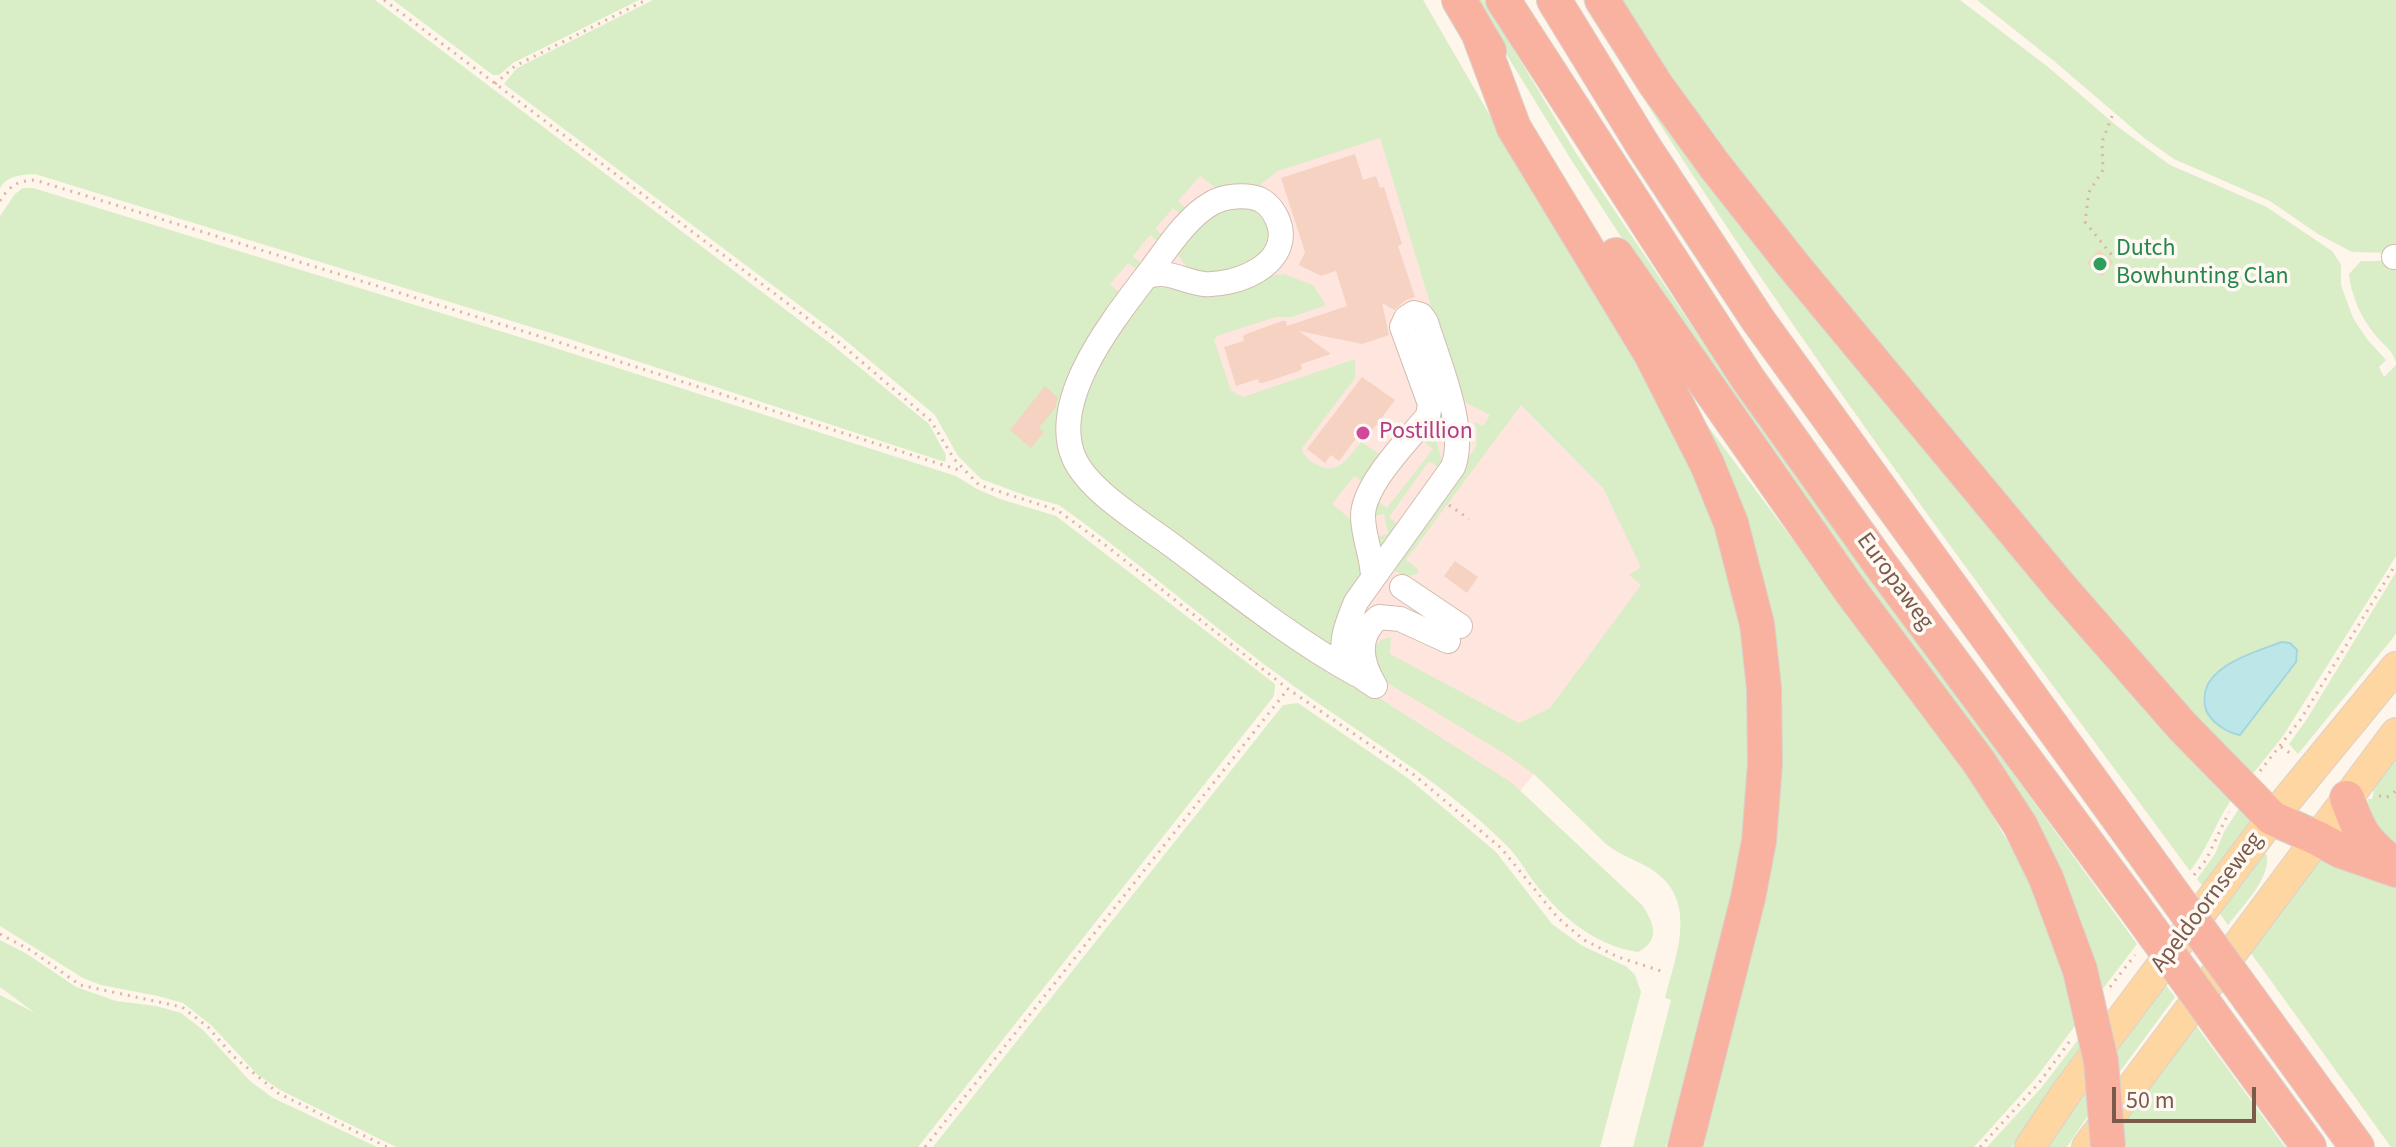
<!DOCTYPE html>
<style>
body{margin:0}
#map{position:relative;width:2396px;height:1147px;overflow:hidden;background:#fef5eb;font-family:"Source Sans 3",sans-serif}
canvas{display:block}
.scale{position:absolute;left:2112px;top:1087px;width:144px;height:36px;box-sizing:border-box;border:4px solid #7b594b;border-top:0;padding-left:10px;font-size:24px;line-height:28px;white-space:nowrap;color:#7b594b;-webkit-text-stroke:6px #fff9f3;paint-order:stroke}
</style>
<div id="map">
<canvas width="2396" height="1147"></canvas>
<div class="scale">50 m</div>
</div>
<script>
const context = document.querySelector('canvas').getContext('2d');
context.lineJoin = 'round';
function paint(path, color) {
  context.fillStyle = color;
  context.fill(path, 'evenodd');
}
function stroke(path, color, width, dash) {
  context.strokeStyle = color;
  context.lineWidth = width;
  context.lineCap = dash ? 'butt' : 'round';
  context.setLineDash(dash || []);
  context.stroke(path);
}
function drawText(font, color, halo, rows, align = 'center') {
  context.font = font + ' "Source Sans 3",sans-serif';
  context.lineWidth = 7;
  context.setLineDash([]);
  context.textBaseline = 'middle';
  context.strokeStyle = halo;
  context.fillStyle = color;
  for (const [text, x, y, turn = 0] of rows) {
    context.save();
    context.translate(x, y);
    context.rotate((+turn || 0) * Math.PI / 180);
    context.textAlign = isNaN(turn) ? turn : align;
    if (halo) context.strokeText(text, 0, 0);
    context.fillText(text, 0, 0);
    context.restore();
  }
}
paint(new Path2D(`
 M1405 100 1676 591 1515 798 989 426 1227 135Z`), '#fee6df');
paint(new Path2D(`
 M0 0H375L831 344 929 424 946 455 945 462 557 335 35 174C21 175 8 175 0 188Z
 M393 0H639L513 63 499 75H493Z
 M653 0H1423L1572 257 1655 392 1706 495 1739 600 1753 689 1745 855 1697 1040 1666 1147H1633L1671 1000 1665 998C1675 959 1697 906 1659 875 1645 862 1623 858 1606 844L1536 776 1510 757 1381 679 1373 649 1381 640 1391 637 1390 654 1519 723 1550 708 1641 585 1629 575 1641 567 1603 488 1521 405 1406 560 1418 569V573C1411 578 1398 575 1392 568L1393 564 1476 447 1477 432 1475 424 1476 422 1483 426 1490 415 1459 399 1380 138 1278 171 1257 187 1217 189 1200 176 1178 201 1190 212 1185 217 1173 208 1155 229 1167 239 1162 245 1150 235 1133 256 1144 267 1140 272 1128 263 1110 284 1122 295 1102 326 1065 459 1326 664 1512 783 1642 905C1654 923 1661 940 1638 952 1592 945 1558 914 1531 878 1523 866 1515 853 1505 844 1443 782 1366 738 1295 687 1215 629 1140 563 1059 505L1027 496 981 479 958 456 935 415 839 335 504 84 517 68Z
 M1473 0H1484L1576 153 1741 399 2137 944 2098 995 2093 977 1814 517 1656 291 1570 158Z
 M1583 0H1590L2236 793C2217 818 2209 847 2190 871 1980 586 1765 304 1583 0Z
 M1615 0H1960L2048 67 2117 126 2170 165 2265 206 2332 251 2341 265V285L2353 318 2367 339 2386 360 2379 367 2384 377 2396 365V556L2283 736 2252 775 2237 773 1733 172ZM2282 642 2221 727C2217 723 2210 718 2207 713 2186 673 2257 651 2282 642Z
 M1977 0H2396V253L2352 252 2318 234 2270 201 2174 159 2144 138 2054 61Z
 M23 188H33L552 347 956 476 977 489 1000 499 1056 516 1275 684 1274 696 918 1147H396L280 1090 257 1074 211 1025 183 1003 158 996 101 985 83 978 0 926V216L15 194Z
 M1228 207 1261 210 1272 230 1261 259C1237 269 1189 288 1178 252L1208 215Z
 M2361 261H2396V363C2393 351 2385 346 2377 337 2362 320 2351 296 2349 274Z
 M1284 274 1313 285 1326 305 1292 317H1276L1217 336 1214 340 1231 391 1243 397 1355 359V378L1302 448C1304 456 1307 458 1314 463 1337 478 1348 458 1361 442L1384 457 1364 483 1354 476 1332 504 1354 522 1365 564 1333 651 1226 581 1083 464 1077 416 1080 398 1145 288C1169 284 1191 297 1215 294 1239 292 1260 276 1284 274Z
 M1692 405 1968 774 2029 878 2057 947 2077 1023 2035 1079 1974 1147H1704L1777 764Z
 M1425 437 1436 441 1443 463 1441 469 1429 461 1389 517 1400 526 1381 554 1375 537 1388 534 1384 514 1370 517 1375 499 1387 508 1433 449 1422 440Z
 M2396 572V634L2298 754 2289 744 2307 719Z
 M1298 703 1409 779 1496 852 1552 924 1581 945 1627 967 1635 975 1641 992 1600 1147H933L1283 705Z
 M2396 752V846C2380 835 2368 819 2368 799H2372L2374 791 2371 790Z
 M2243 802 2258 818 2205 889 2197 879 2215 854 2224 832Z
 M2322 850 2396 888V1147H2391L2248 949Z
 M2260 852 2267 855C2270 880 2242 906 2228 925L2215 907Z
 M0 940 27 954 76 987 116 1001 156 1006 181 1013 203 1030 250 1081 273 1098 377 1147H0V995L35 1013 0 987Z
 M2162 980 2175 997 2113 1081 2110 1051Z
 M2194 1023 2285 1147H2117V1126Z
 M2081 1036 2083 1052 2012 1147H1987L2042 1087Z
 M2087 1081 2091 1111 2067 1147H2046Z`), '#d9edc7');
const water = new Path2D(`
 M2282 642 2290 643 2297 650 2296 662 2240 735C2227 733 2211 722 2206 710 2193 668 2255 652 2282 642Z`);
paint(water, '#bde6e9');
stroke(water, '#a3d6dc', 2);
paint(new Path2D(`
 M1355 154 1363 180 1376 176 1380 188 1384 187 1402 244 1398 246 1415 297 1406 300 1394 310 1382 303 1389 335 1362 344 1299 331 1331 354 1301 364 1302 369 1299 371 1263 383H1259L1258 379 1236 386 1224 347 1244 341 1243 336 1246 334 1282 321H1286L1287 326 1347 306 1336 271 1321 276 1299 265 1305 252 1281 178Z
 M2099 250 2113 262 2102 276 2087 263Z
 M1362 377 1395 400 1364 441 1358 436 1339 461 1331 455 1325 463 1307 449Z
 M1045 386 1058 398 1055 408 1039 428 1044 432 1031 448 1010 430Z
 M1455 561 1478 577 1467 593 1444 576Z`), '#f5d2c1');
const minor = new Path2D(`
 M2394 257H2396
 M1146 277C1167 268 1183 282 1204 284 1235 286 1288 266 1280 227 1277 216 1270 204 1259 199 1246 194 1224 196 1212 203 1187 217 1168 247 1151 270 1117 315 1048 398 1074 458 1089 492 1144 524 1173 546 1233 591 1291 638 1356 674
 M1373 578C1373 557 1363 537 1363 516 1363 485 1408 440 1428 416L1430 404 1402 327 1406 318 1414 313 1421 315 1426 322C1438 362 1468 429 1453 467L1356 602C1339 643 1334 661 1375 686
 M1402 587 1460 626
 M1375 686C1361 663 1355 636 1379 617L1400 619 1448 641`);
const major = new Path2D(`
 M2030 1147 2066 1093 2272 818 2396 667
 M2087 1147 2396 733`);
const highway = new Path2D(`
 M1459 0 1489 51
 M1503 0 1748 379 1880 564 2133 905
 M1554 0 1644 147 1758 320 2158 873
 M1602 0 1656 85 1715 166 1793 265 2062 589 2182 726 2272 818 2317 838 2341 851 2396 870
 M1478 32 1514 128 1651 354 1707 464 1731 523 1757 624 1764 688 1765 764 1759 841 1748 898 1685 1147
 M1616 255 1850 590 1979 762 2020 825 2046 878 2080 970
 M2347 798C2359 832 2364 841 2393 864
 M2251 1001 2357 1147
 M2227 1035 2309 1147`);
stroke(minor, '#d2bcaf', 26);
stroke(major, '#dad1cd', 32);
stroke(highway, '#dad1cd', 36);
stroke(new Path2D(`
 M384 0 835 339 931 421 954 459 979 485 1057 510 1104 544 1288 689 1413 774 1501 848 1558 918 1584 940 1618 957 1661 971
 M495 84 515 66 646 0
 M2112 116 2102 142 2103 170 2089 192 2085 222 2115 259
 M0 201C9 186 17 181 35 180L555 341 962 471
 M1449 505 1469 519
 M2281 747 2294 756
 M2260 771 2301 719 2396 564
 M2379 796 2387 797 2396 791
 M2194 875 2206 860 2229 812
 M0 934 32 951 80 985 182 1007 208 1027 233 1056 278 1093 387 1147
 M2110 987 2135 955
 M925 1147 1288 689
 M1980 1147 2039 1083 2070 1041`), '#dbb5a3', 3, [2, 6]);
stroke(minor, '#fff', 24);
stroke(major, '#fed6a2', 30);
stroke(highway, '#fab2a0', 34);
const highwayBridge = new Path2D(`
 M2158 873 2251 1001
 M2133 905 2227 1035
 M2080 970 2101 1061 2108 1147`);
stroke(highwayBridge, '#dad1cd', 36, []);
stroke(highwayBridge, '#fab2a0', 34);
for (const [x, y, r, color] of [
 [2100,264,8,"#2e9e5b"],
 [1363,433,8,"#d1479c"]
]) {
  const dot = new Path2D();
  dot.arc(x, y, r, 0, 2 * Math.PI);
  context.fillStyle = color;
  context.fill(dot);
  stroke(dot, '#fff9f3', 3);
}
drawText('24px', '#27864d', '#fff9f3', [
 ["Dutch",2116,250],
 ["Bowhunting Clan",2116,278]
], 'left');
drawText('24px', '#b23c85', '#fff9f3', [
 ["Postillion",1379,433]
], 'left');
drawText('24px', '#7b594b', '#fff9f3', [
 ["Europaweg",1894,582,54],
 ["Apeldoornseweg",2208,903,-53]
]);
</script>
